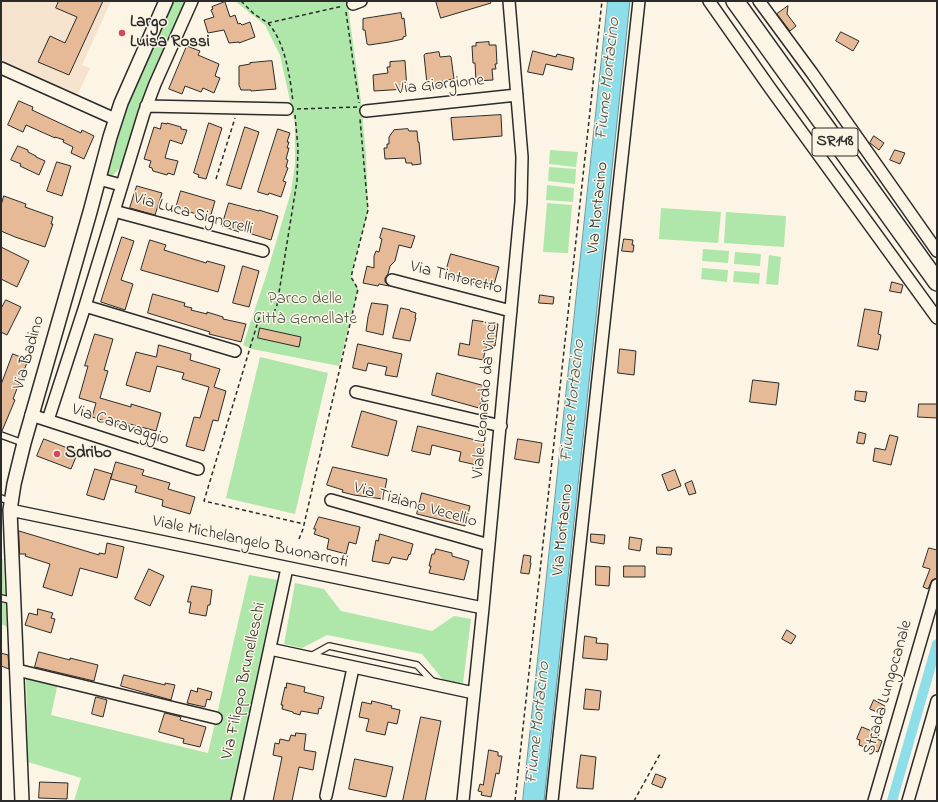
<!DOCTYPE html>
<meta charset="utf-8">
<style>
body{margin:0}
#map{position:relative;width:938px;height:802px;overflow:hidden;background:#fcf5e5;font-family:"Indie Flower",sans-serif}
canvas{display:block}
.frame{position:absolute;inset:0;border:2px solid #2b2b2b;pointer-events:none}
</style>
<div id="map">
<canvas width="938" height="802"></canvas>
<div class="frame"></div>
</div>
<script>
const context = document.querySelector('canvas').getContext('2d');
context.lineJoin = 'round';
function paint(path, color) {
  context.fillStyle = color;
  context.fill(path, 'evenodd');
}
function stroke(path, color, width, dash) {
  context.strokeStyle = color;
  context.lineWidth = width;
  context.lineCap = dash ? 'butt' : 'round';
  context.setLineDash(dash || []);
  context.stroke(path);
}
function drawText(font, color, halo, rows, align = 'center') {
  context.font = font + ' "Indie Flower",sans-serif';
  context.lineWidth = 3;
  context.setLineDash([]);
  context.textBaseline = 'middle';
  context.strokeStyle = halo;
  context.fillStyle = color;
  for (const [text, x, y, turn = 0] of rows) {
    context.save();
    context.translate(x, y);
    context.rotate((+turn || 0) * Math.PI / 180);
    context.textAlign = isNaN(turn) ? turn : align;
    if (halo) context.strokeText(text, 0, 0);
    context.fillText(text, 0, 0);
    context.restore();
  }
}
paint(new Path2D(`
 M1 1H111L82 65 90 68 77 96 1 61Z`), '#f5e3cd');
paint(new Path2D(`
 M170 1H186L150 80 138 111 122 166 112 176 108 175 129 97Z
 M235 1H345L348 7 361 101 366 155 368 211 351 276 358 289 339 366 252 349 243 345 266 276 291 192 295 164V124L280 55 265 25Z
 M550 150 578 152 576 167 549 164Z
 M549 167 576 169 575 184 548 181Z
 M547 185 574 188 573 202 546 200Z
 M547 203 572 205 568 253 543 252Z
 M661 208 721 212 718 243 659 239Z
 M726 212 786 216 784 247 724 243Z
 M703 249 729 251 728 263 702 261Z
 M735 252 761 254 760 266 734 264Z
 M769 255 781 257 778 285 766 284Z
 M702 268 728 270 727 282 701 279Z
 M734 271 760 273 759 284 733 282Z
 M260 357 328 373 295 514 226 498Z
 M1 558 3 559 7 627 1 624Z
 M249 575 278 580 231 801H74L81 778 28 762 26 676 58 683 51 715 208 753Z
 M295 583 324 589 341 611 432 631 454 616 471 619 463 683 444 681 422 654 327 635 302 648 284 644Z`), '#afe6a9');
const water = new Path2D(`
 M608 1H630L544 801H523Z`);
paint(water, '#8edeea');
stroke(water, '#66969e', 1);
stroke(new Path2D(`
 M892 801 937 644`), '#8edeea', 10);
const building = new Path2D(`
 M59 1H103L69 75 38 62 50 36 65 43 77 17 56 8Z
 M436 1H490L491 3 441 18Z
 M225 2 230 17 235 15 238 24 240 23 242 25 250 22 255 37 239 43V42L229 43 224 30 208 33 204 20 214 17 211 10 213 9 212 7Z
 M788 6 787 14 796 26 790 31 777 14Z
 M401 13 402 19 404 18 406 36 403 37V39L389 42 369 45 367 44 365 30H363V19Z
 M841 32 859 41 853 51 836 41Z
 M489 42V45H496L497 64H495L496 69H492L493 80 476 81 475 63H473L472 46H476V43Z
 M187 46 200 51 198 55 219 64 215 76 220 78 214 93 203 88 201 92 185 86 182 94 169 89Z
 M533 51 556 57 557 54 574 58 572 70 546 64 543 75 528 72Z
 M439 52 440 57 450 56 451 57 454 79 442 81 443 86H428L427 84 424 55 425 54Z
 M272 61 276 89 251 91V90H241L239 85V66L250 64V63Z
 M405 61 407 89 374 91 373 75 388 73 387 67H390V62Z
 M19 101 33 107 32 110 81 133 82 130 94 136 84 159 71 153 73 147 63 142 64 140 55 137V138L26 125 23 132 8 125Z
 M501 115 502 136 453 140 451 118Z
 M162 123 167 124V123L181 127V129L187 130 182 144 170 140 165 158 178 161 174 175 168 173 167 175 153 171 152 168 149 167 151 161 144 159 154 127 160 129Z
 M209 123 222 128 206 179 198 177 199 175 194 173Z
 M245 127 259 132 241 189 227 185Z
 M278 129 290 133 287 142H289L287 148H289L286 159 288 160 286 167 288 168 283 181 286 182 281 197 269 193 268 195 258 192Z
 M408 129 409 131H417L418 142H419L421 164 412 165V163H406L405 158 385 159 384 148H387V144H389V137L394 130Z
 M874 136 884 143 879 150 870 143Z
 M18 146 28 150V152L36 156V157L45 161 39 175 20 166 21 164 11 160Z
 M895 150 905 153 900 164 890 160Z
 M57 162 71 166 62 196 47 191Z
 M137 186 162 193 155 215 130 208Z
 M181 191 215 201 210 218 176 208Z
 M4 196 26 204 25 207 53 217 51 224H53L45 247 15 237 1 231V206Z
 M229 203 259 211V210L278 216 271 240 239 230V232L222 226Z
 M383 228 415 236 411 248 399 245 395 261 390 266 388 274 385 278V282L389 286 379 284 378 286 363 283 367 266 374 268V256L376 251 379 252 382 239 380 238Z
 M122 237 134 241 121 280 133 284 125 310 101 302Z
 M624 239 633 240 632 245H634L633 252 622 251Z
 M150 240 166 245 164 250 206 263 207 261 225 266 218 292 141 270Z
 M1 247 29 261 17 287 1 279Z
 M451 254 499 267 493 288 445 275Z
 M243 266 259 271 249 307 233 303Z
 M892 282 903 285 901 293 890 291Z
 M153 294 185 303 184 306 192 308 191 310 207 314V312L223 317V319L246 324 241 342 209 334 210 332 148 313Z
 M540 295 554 297 553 304 539 303Z
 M6 300 21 307 7 335 1 332V309Z
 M372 303 388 305 383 335 366 331 368 317Z
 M401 308 410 310V311L416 313 415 318H416L410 341 393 338Z
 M865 309 882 312 878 334 881 335 878 350 858 346Z
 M473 320 498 324 495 346 487 344 483 360 458 355 460 343 469 345Z
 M260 328 301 337 299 347 258 338Z
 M95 334 113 339 104 370 108 371 100 398 131 407V404L161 413 156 431 126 423 125 427 92 417 96 403 79 398 88 366H85Z
 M358 344 402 354 397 377 385 375 387 367 368 363 366 371 353 368Z
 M159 345 191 354 190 360 220 369 214 387 226 391 218 421 213 420 204 451 186 446 194 417 200 418 209 387 182 379 184 373 157 366 150 392 126 385 136 352 156 357Z
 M620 349 636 351 634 375 618 373Z
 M13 354 28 360 13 399 15 400 2 431H1V385Z
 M437 373 485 386 479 408 432 395Z
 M753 380 779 383 776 405 750 402Z
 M856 391 867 392 865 402 855 400Z
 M919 404H937V418L918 417Z
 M362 411 397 421 388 456 352 447Z
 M418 426 484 442 483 449H485L481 466 459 461 461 452 432 445 430 455 412 451Z
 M859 432 866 434 864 444 857 443Z
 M890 435 898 437 891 465 873 461 875 448 885 450Z
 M44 439 78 452 71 469 37 456Z
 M518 439 542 443 539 463 515 459Z
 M116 462 144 470 142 475 170 483 168 489 195 497 190 514 162 506 163 500 135 492 137 486 111 479Z
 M333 467 387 479 383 499 354 495 342 492 343 490 327 485Z
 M95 469 112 474 104 500 87 495Z
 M675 470 681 486 668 491 662 475Z
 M692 481 696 493 689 495 685 484Z
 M422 493 470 506 465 526 417 514Z
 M319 517 360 527 356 544 349 542 346 554 327 549 329 539 314 534 316 529H314Z
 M19 531 99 555V553L105 554 107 543 124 547 117 578 80 568 72 596 43 587 50 564 25 556 26 554H20Z
 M380 534 413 544 410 555 409 554 407 560 392 557 389 564 372 561 376 540 378 541Z
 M591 534 605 535 604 544 591 542Z
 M630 537 642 539 640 551 629 549Z
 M657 547 672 548 671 555 657 554Z
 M929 548 937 550V578L932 580 928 589 923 587 930 569 923 567Z
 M436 549 452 553V556L469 561 464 580 429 573 431 566H429L432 554H434Z
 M524 555 531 556 530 563H531L529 574 521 573Z
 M596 566 610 567 609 586 596 585Z
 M624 566H645V577H624Z
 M149 569 164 576 150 606 135 599Z
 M192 586 212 590 210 605H208L206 616 189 613 191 602H188Z
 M38 609 53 613 51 618 55 619 51 633 25 625 29 613 37 615Z
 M787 630 796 636 791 644 782 639Z
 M585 636 597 638 596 643 608 644 607 660 583 658Z
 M39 652 70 660V658L98 665 94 681 35 667Z
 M1 653 8 655 9 669 1 666Z
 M124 675 165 685V683L175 685 171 700 121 686Z
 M287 683 305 687 304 692 324 697 321 709 319 708 318 714 301 711 300 715 293 713V712L282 709 283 705H281L285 687 286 688Z
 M198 688 212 692 210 700 207 699 205 707 187 703 191 690 197 692Z
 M586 689 601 691 599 710 584 709Z
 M96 697 107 700 103 717 92 714Z
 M874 700 885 706 881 714 870 709Z
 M372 701 392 706 391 708 400 710 397 724 388 722 385 735 366 731 369 719 359 717 362 702 371 704Z
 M165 713 181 717 180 720 206 727 200 747 183 743 184 739 159 732Z
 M421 717 441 721 425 801H403Z
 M862 727 879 734 877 739 882 741 878 752 859 745 860 740 857 739Z
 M296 733 306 734 304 750 316 752 313 770 299 767 292 801H273L282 757 273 755 275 743 279 744 280 739 289 741 291 735 295 736Z
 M489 750 498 752V756H502L499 774 496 773 491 797 481 795 482 792 478 791 480 784 483 785Z
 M581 755 596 757 593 789 577 788Z
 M355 759 393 767 386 797 349 789Z
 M656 774 666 778 662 788 652 784Z
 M40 782 68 783 67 799 39 798Z`);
paint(building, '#e6ba96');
stroke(building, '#2b2b2b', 1);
const service = new Path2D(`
 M1 435 23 443
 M1 498 11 502
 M1 598 14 601
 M311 656 329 646 417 665 434 683`);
const minor = new Path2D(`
 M709 1 770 88 937 318
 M759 1 812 73 937 251
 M353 4 361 1
 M1 68 115 119
 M146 106 287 109
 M366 111 517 95
 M99 179 121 185
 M114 211 263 251
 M392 280 511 311
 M85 306 235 351
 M356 392 501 426
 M31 415 198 469
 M48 420 85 306 144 113 155 84 192 1
 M331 500 489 545
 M10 510 483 608
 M270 649 474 693
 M17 670 216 718
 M326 796 353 668
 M237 801 287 568
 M463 801 483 608 521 202 522 157 509 1
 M552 801 639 1
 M874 801 937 585
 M908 801 937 701`);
const tertiary = new Path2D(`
 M22 801 10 510 14 484 24 443 90 212 110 137 121 103 166 1`);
const primary = new Path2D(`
 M735 1 937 282`);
stroke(service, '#2b2b2b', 8);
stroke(minor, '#2b2b2b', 14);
stroke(tertiary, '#2b2b2b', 16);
stroke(primary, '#2b2b2b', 20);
stroke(new Path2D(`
 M241 1 254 14 268 23 343 6
 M346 12 359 103
 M268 23C285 42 290 76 293 102
 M297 109 357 107
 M295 115 298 148 297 181 277 305 272 317 259 318 204 501 304 524
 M216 179 235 118
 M299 539 303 529 358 289 351 277 368 210 360 119
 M515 801 602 1
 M634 801 660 754`), '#2b2b2b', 1.5, [4, 3]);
stroke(service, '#fcf5e5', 5.5);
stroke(minor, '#fcf5e5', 11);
stroke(tertiary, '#fcf5e5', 13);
stroke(primary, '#fcf5e5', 17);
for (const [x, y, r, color] of [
 [122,33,4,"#d1495b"],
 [57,454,4,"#d1495b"]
]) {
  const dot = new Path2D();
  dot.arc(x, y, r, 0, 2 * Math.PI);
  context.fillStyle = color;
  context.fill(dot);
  stroke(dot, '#fcf5e5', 1.5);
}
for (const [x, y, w] of [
 [835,142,46]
]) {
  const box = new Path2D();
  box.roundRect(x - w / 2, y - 14, w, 28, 3);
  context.fillStyle = '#fcf5e5';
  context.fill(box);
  stroke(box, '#2b2b2b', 1);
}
drawText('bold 16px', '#2b2b2b', null, [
 ["SR148",835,142]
]);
drawText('bold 17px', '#2b2b2b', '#fcf5e5', [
 ["Largo",130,23],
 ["Luisa Rossi",130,43],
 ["Sdribo",65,454]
], 'left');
drawText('17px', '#2b2b2b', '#fcf5e5', [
 ["Via Giorgione",440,86,-6],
 ["Via Mortacino",599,208,-84],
 ["Via Luca Signorelli",193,215,15],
 ["Via Tintoretto",456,279,14],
 ["Via Badino",30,353,-74],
 ["Viale Leonardo da Vinci",486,400,-85],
 ["Via Caravaggio",120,426,18],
 ["Via Tiziano Vecellio",415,506,16],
 ["Via Mortacino",564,530,-84],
 ["Viale Michelangelo Buonarroti",250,543,12],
 ["Via Filippo Brunelleschi",245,681,-78],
 ["Strada Lungocanale",889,688,-74]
]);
drawText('17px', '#4c5a4a', '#fcf5e5', [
 ["Parco delle",305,300],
 ["Città Gemellate",305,320]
]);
drawText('italic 18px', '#44585b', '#fcf5e5', [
 ["Fiume Mortacino",609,79,-84],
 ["Fiume Mortacino",574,401,-84],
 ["Fiume Mortacino",539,723,-84]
]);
</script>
